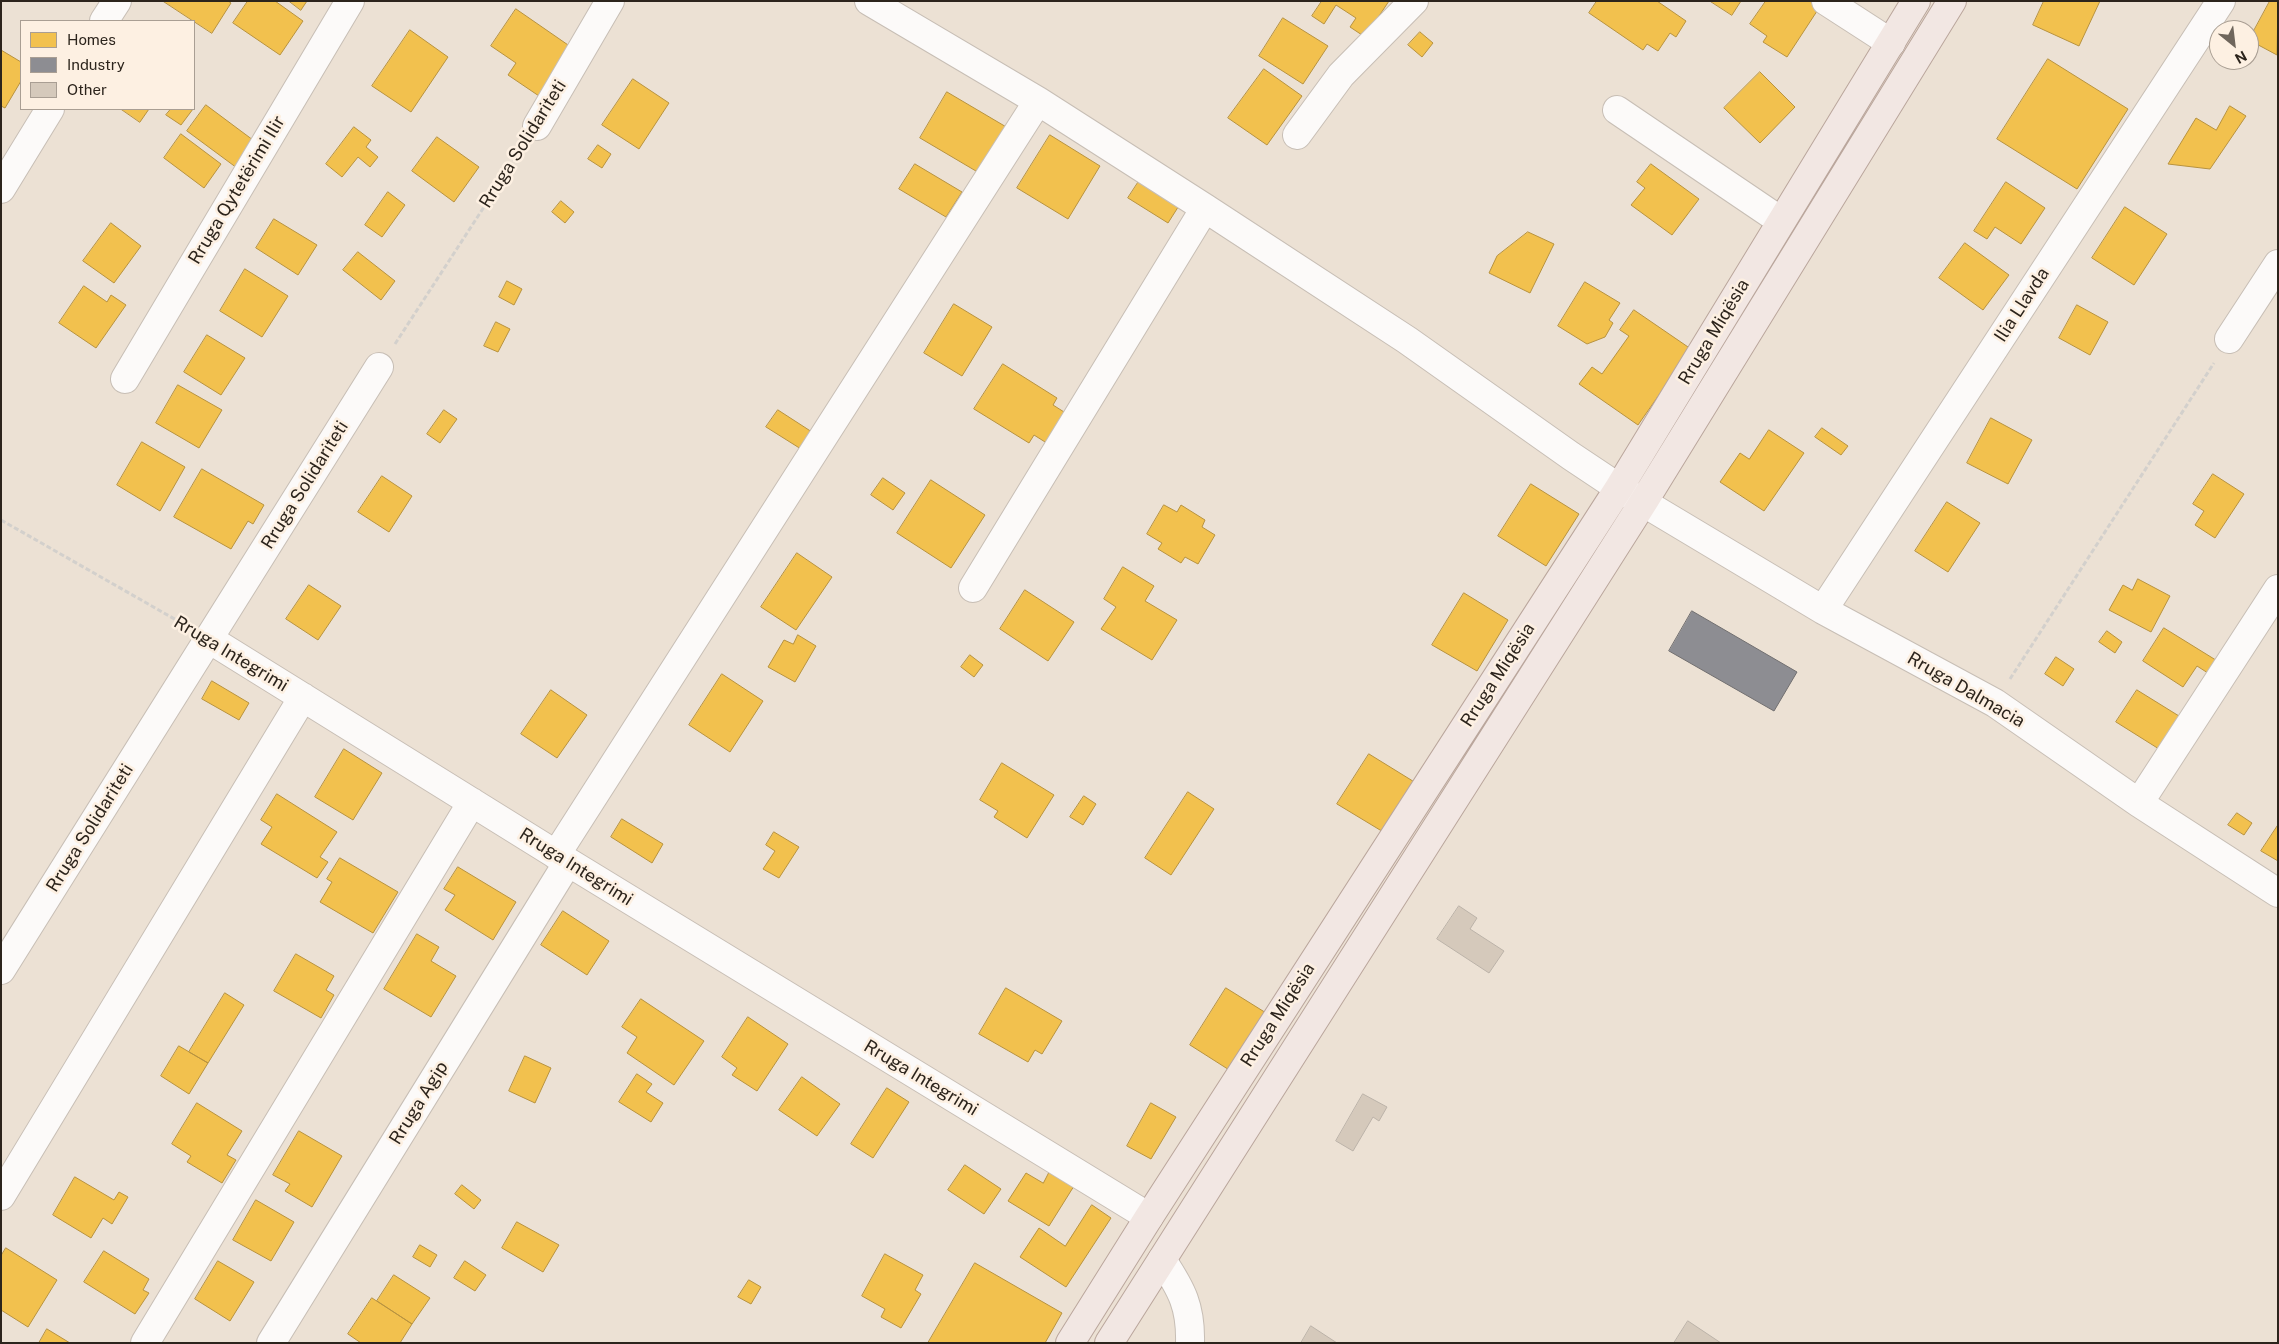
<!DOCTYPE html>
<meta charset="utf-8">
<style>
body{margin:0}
#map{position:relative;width:2279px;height:1344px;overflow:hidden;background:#ece1d4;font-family:"Public Sans",sans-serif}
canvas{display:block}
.frame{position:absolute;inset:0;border:2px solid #2c241c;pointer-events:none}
.legend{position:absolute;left:20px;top:20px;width:175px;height:90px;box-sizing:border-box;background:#fdf0e2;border:1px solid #a99e93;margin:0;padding:6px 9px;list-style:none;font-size:15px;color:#2c241c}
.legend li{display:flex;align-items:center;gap:10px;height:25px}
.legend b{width:25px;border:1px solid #a99e93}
.north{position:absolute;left:2209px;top:20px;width:50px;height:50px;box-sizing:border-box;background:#fdf0e2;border:1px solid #a99e93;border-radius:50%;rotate:151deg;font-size:14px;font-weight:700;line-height:20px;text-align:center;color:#2c241c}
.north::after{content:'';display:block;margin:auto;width:18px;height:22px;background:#6f665c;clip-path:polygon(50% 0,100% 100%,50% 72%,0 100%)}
</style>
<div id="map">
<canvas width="2279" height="1344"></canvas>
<div class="frame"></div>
<ul class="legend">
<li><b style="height:14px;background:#f2c14e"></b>Homes</li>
<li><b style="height:14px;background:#8d8d92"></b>Industry</li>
<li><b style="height:14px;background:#d5c9bb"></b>Other</li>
</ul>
<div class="north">N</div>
</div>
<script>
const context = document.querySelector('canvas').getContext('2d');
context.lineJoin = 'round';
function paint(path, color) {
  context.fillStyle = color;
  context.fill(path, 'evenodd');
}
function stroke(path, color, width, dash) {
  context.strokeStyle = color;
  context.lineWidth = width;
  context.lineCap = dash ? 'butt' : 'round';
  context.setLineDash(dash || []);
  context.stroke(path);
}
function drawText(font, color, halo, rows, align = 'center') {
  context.font = font + ' "Public Sans",sans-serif';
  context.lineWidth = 5;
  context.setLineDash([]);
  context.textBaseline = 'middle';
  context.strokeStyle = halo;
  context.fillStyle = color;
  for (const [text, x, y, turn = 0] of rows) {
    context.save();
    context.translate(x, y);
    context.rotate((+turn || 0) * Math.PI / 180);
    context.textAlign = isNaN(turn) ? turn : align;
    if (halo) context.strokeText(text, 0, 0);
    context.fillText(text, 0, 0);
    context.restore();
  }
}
const homes = new Path2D(`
 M163 1H228L231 3 212 33Z
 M248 1H275L303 21 280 55 233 23Z
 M289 1H307L301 10Z
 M1322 1H1389L1365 37 1350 27 1356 18 1336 5 1324 24 1312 16Z
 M1597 1H1657L1686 21 1676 37 1670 33 1658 51 1647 44 1643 50 1589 13Z
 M1710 1H1741L1732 15Z
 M1766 1H1816L1821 5 1787 57 1763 42 1767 36 1750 24Z
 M2044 1H2100L2079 46 2033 25Z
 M2270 1H2278L2277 55 2249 40Z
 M516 9 571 47 539 96 508 75 516 63 491 46Z
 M1283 18 1328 46 1303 84 1259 56Z
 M410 30 448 57 411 112 372 86Z
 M1420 32 1433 43 1422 57 1408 45Z
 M1 50 21 62V81L5 108 1 106Z
 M2048 59 2128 109 2077 189 1997 139Z
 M1264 69 1302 96 1267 145 1228 118Z
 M1760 72 1795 107 1760 143 1724 108Z
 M633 79 669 103 639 149 602 125Z
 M947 92 1008 128 981 174 920 138Z
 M206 105 257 143 237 168 187 131Z
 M2230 106 2246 116 2210 169 2168 164 2196 118 2216 130Z
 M121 109H149L140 122Z
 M171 109H193L181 125 166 115Z
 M354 127 371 140 366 147 378 157 370 167 358 157 342 177 326 164Z
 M181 134 221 164 204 188 164 158Z
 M1050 135 1100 166 1068 219 1017 188Z
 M437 137 479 167 454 202 412 171Z
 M598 145 611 154 602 168 588 159Z
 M915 164 962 192 946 217 899 189Z
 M1651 164 1699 199 1672 235 1631 205 1645 188 1637 182Z
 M1143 175 1182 201 1168 223 1128 198Z
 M2006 182 2045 208 2021 244 1995 227 1987 239 1974 231Z
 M388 192 405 205 382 237 365 225Z
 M561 201 574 212 565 223 552 212Z
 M2125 207 2167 234 2134 285 2092 258Z
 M274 219 317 245 298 275 256 248Z
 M111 223 141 246 114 283 83 261Z
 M1528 232 1554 244 1530 293 1489 273 1497 256Z
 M1965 243 2009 275 1983 310 1939 278Z
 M358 252 395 281 381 300 343 270Z
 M245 269 288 296 262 337 220 311Z
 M507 281 522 289 514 305 499 297Z
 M1585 282 1620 303 1609 320 1613 323 1605 337 1587 344 1558 326Z
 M84 286 107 302 111 295 126 305 96 348 59 323Z
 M954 304 992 327 962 376 924 353Z
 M2077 305 2108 322 2090 355 2059 338Z
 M1634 310 1691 349 1638 425 1579 384 1592 367 1602 374 1629 336 1620 330Z
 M496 322 510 329 498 352 484 346Z
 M207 335 245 358 221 395 184 372Z
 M1003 364 1057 398 1053 405 1072 417 1053 447 1034 435 1029 443 974 409Z
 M178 385 222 410 199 448 156 423Z
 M444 410 457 419 440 443 427 434Z
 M778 410 812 432 801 449 766 427Z
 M1991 418 2032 440 2008 484 1967 463Z
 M1822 428 1848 446 1841 455 1815 437Z
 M1769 430 1804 453 1764 511 1720 482 1740 453 1749 459Z
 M142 442 185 467 160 511 117 485Z
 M202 469 264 505 253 524 248 521 231 549 174 517Z
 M2213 474 2244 494 2215 538 2195 525 2204 511 2193 504Z
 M382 476 412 496 389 532 358 512Z
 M883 478 905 493 893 510 871 495Z
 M931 480 985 515 951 568 897 533Z
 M1531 484 1579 514 1546 566 1498 536Z
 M1947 502 1980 523 1948 572 1915 551Z
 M1164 505 1177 512 1181 505 1205 520 1202 527 1215 535 1198 564 1185 557 1181 563 1158 549 1162 543 1147 534Z
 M797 553 832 577 796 630 761 607Z
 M1123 567 1154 586 1145 601 1177 620 1152 660 1101 629 1116 607 1104 599Z
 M2138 579 2170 596 2151 632 2109 610 2123 585 2132 590Z
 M309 585 341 606 318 640 286 619Z
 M1025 590 1074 622 1048 661 1000 629Z
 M1464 593 1508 620 1477 671 1432 645Z
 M2164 628 2219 662 2211 675 2197 666 2183 687 2143 661Z
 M2107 631 2122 642 2115 653 2099 642Z
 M798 635 816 646 795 682 768 667 784 640 793 644Z
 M970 655 983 665 974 677 961 667Z
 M2056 657 2074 669 2063 686 2045 674Z
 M722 674 763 701 730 752 689 725Z
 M212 681 249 703 239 720 202 699Z
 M551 690 587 715 557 758 521 734Z
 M2137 690 2179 716 2159 749 2116 722Z
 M344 749 382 773 353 820 315 797Z
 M1369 754 1416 783 1385 833 1337 804Z
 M1002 763 1054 795 1027 838 994 817 998 811 980 800Z
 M1188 792 1214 809 1171 875 1145 858Z
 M277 794 337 832 320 857 328 862 317 878 261 844 272 827 261 820Z
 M1084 796 1096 804 1083 825 1070 817Z
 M2237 813 2252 823 2244 835 2228 825Z
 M622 819 663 844 652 863 611 837Z
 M2278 825V861L2261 851Z
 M774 832 799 847 779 878 763 869 775 851 766 845Z
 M340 858 398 892 373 933 320 902 332 882 327 879Z
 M458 867 516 902 493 940 445 910 455 895 444 889Z
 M563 911 609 941 587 975 541 945Z
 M417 934 439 947 431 961 456 976 431 1017 384 989Z
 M296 954 334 976 326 990 334 995 321 1018 274 991Z
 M1006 988 1062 1021 1042 1054 1035 1050 1028 1062 979 1034Z
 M1226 988 1271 1016 1234 1073 1190 1045Z
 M225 993 244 1005 208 1063 189 1052Z
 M641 999 704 1041 674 1085 627 1053 637 1037 622 1027Z
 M748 1017 788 1044 757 1091 732 1075 737 1068 722 1057Z
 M179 1046 208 1063 189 1094 161 1076Z
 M525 1056 551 1068 535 1103 509 1091Z
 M637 1074 652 1084 646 1092 663 1103 651 1122 619 1102Z
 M802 1077 840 1104 817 1136 779 1110Z
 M887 1088 909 1102 873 1158 851 1144Z
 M197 1103 242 1131 227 1155 236 1160 222 1183 187 1162 191 1156 172 1144Z
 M1151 1103 1176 1117 1151 1159 1127 1146Z
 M299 1131 342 1156 312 1207 285 1191 290 1184 273 1175Z
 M965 1165 1001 1189 984 1214 948 1190Z
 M1050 1171 1074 1186 1049 1226 1008 1201 1026 1173 1043 1183Z
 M75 1177 114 1200 119 1192 128 1197 112 1224 103 1218 91 1238 53 1215Z
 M462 1185 481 1200 474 1209 455 1194Z
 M256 1200 294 1222 271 1261 233 1240Z
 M1092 1205 1111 1218 1066 1287 1020 1257 1039 1228 1065 1246Z
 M517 1222 559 1245 543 1272 502 1248Z
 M420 1245 437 1255 430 1267 413 1257Z
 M6 1248 57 1280 28 1327 1 1310V1256Z
 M104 1251 149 1279 143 1290 149 1293 135 1314 84 1282Z
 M885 1254 923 1275 915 1290 921 1294 901 1328 881 1317 885 1309 862 1296Z
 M218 1261 254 1282 230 1321 195 1299Z
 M465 1261 486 1275 475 1291 454 1278Z
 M975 1263 1062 1313 1045 1343H928Z
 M394 1275 430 1298 412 1324 377 1301Z
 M749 1280 761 1287 751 1304 738 1297Z
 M372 1298 412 1324 400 1343H361L348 1334Z
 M47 1329 70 1343H39Z`);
paint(homes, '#f2c14e');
stroke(homes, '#b7923f', 1);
const industry = new Path2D(`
 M1692 611 1797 672 1774 711 1669 651Z`);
paint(industry, '#8d8d92');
stroke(industry, '#706e6f', 1);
const building = new Path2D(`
 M1459 906 1477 918 1470 929 1504 951 1489 973 1437 939Z
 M1363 1094 1387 1107 1379 1121 1373 1117 1353 1151 1336 1141Z
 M1688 1321 1721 1343H1674Z
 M1311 1326 1337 1343H1301Z`);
paint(building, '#d5c9bb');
stroke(building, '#bbb2a8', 1);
const minor = new Path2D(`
 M869 1 1038 101 1205 208 1407 340 1571 456 1619 488 1823 610 1995 703 2139 803 2278 893
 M1826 1 1891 43
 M104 21 117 1
 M1617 110 1781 221
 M537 126 610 1
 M1297 135 1341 75 1414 1
 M1 189 50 109
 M2229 339 2278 264
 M125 379 350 1
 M973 588 1205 208
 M1823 610 2221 1
 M209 639 568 862 1149 1217
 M2139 803 2278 589
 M556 855 1038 101
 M1 970 379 367
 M1 1196 303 697
 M1162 1260C1182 1290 1191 1307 1190 1343
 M145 1343 472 802
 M271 1343 568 862`);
const major = new Path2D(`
 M1070 1343 1149 1217 1619 488 1916 1
 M1109 1343 1644 501 1952 1`);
stroke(minor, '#c7beb5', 30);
stroke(major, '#baa69c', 30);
stroke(new Path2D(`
 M395 344 521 150
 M1 520 185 625
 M2010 679 2214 363`), '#d3d0cc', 3, [5, 2.5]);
stroke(minor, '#fcfaf9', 28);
stroke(major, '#f2e7e3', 28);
drawText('18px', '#2c241c', '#fdf0e2', [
 ["Rruga Solidariteti",523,144,-58],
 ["Rruga Qytetërimi Ilir",237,190,-59],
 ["Ilia Llavda",2022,305,-57],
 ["Rruga Miqësia",1714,332,-59],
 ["Rruga Solidariteti",305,485,-58],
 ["Rruga Integrimi",231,654,31],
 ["Rruga Miqësia",1498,675,-57],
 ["Rruga Dalmacia",1966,690,30],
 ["Rruga Solidariteti",90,828,-58],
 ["Rruga Integrimi",576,867,32],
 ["Rruga Miqësia",1278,1015,-57],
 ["Rruga Integrimi",921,1078,31],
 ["Rruga Agip",419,1103,-58]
]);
</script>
